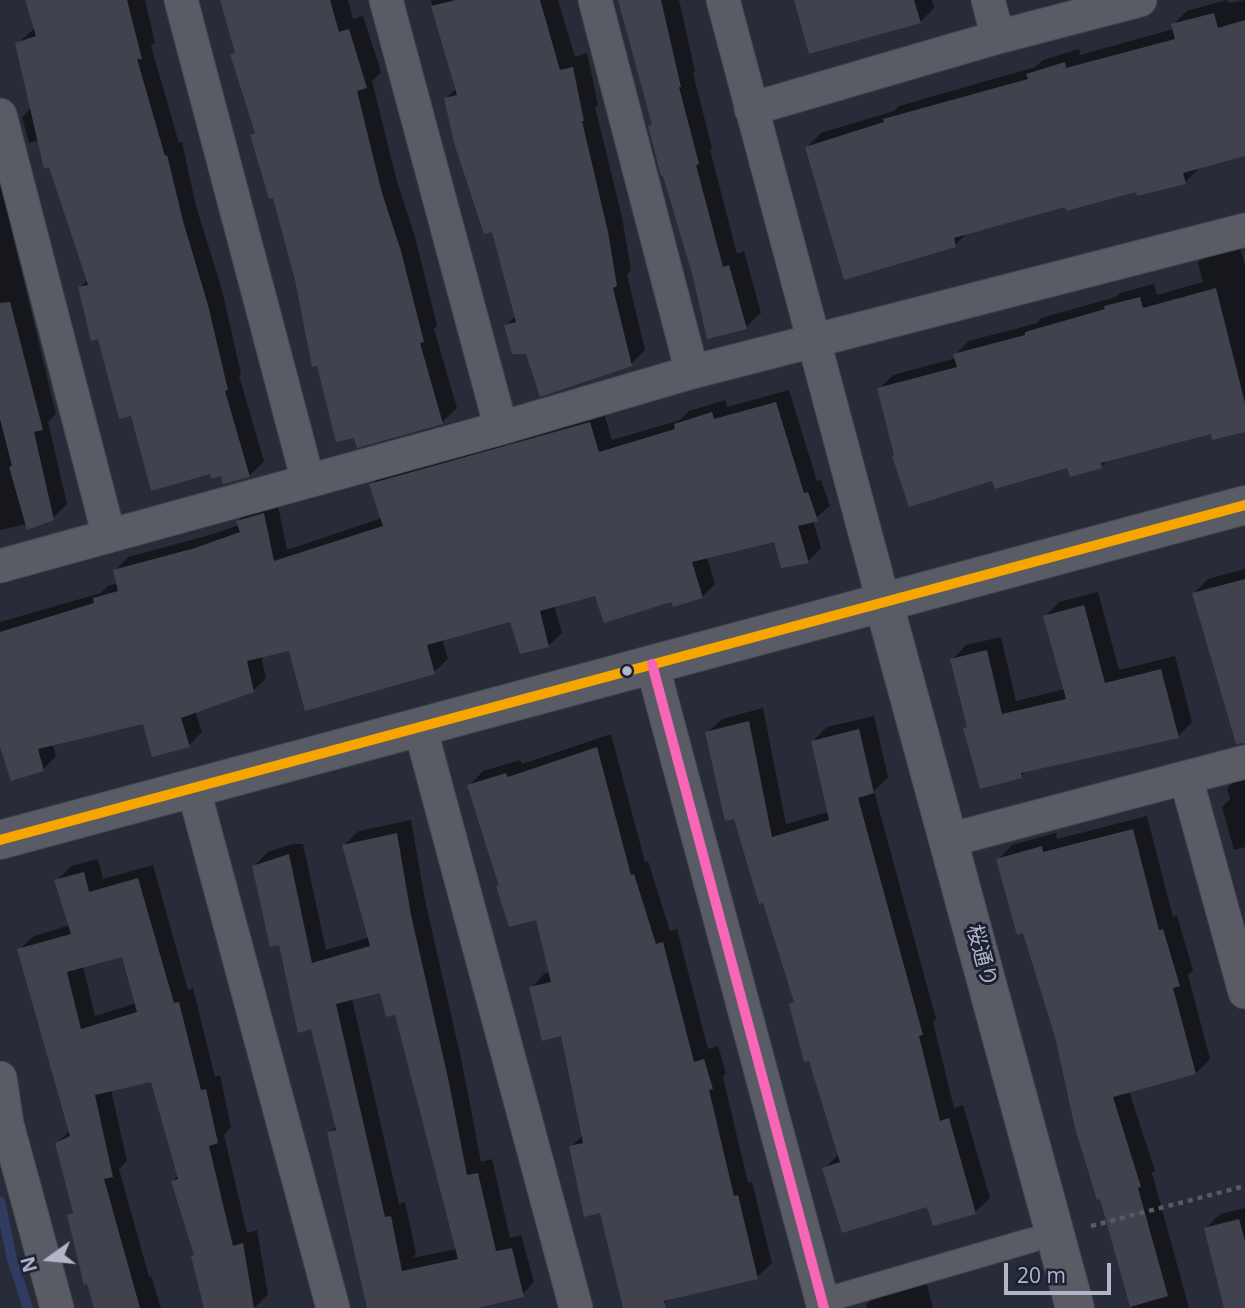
<!DOCTYPE html>
<meta charset="utf-8">
<style>
body{margin:0}
#map{position:relative;width:1245px;height:1308px;overflow:hidden;background:#282c38;font-family:"Open Sans",sans-serif}
canvas{display:block}
.north{position:absolute;left:14px;top:1224px;width:70px;height:70px;-webkit-text-stroke:5px #1b2032;paint-order:stroke;rotate:255deg;font-size:19px;font-weight:700;line-height:28px;text-align:center;color:#b2b6c9}
.north::after{content:'';display:block;margin:auto;width:24px;height:32px;background:#b2b6c9;clip-path:polygon(50% 0,100% 100%,50% 72%,0 100%)}
.scale{position:absolute;left:1004px;top:1263px;width:107px;height:32px;box-sizing:border-box;border:4px solid #b2b6c9;border-top:0;padding-left:9px;font-size:21px;line-height:24px;white-space:nowrap;color:#b2b6c9;-webkit-text-stroke:5px #1b2032;paint-order:stroke}
</style>
<div id="map">
<canvas width="1245" height="1308"></canvas>
<div class="north">N</div>
<div class="scale">20 m</div>
</div>
<script>
const context = document.querySelector('canvas').getContext('2d');
context.lineJoin = 'round';
function paint(path, color) {
  context.fillStyle = color;
  context.fill(path, 'evenodd');
}
function stroke(path, color, width, dash) {
  context.strokeStyle = color;
  context.lineWidth = width;
  context.lineCap = dash ? 'butt' : 'round';
  context.setLineDash(dash || []);
  context.stroke(path);
}
function drawText(font, color, halo, rows, align = 'center') {
  context.font = font + ' "Open Sans","Noto Sans JP",sans-serif';
  context.lineWidth = 6;
  context.setLineDash([]);
  context.textBaseline = 'middle';
  context.strokeStyle = halo;
  context.fillStyle = color;
  for (const [text, x, y, turn = 0] of rows) {
    context.save();
    context.translate(x, y);
    context.rotate((+turn || 0) * Math.PI / 180);
    context.textAlign = isNaN(turn) ? turn : align;
    if (halo) context.strokeText(text, 0, 0);
    context.fillText(text, 0, 0);
    context.restore();
  }
}
paint(new Path2D(`
 M26 0H145L155 43 151 46 179 143 182 142 196 206 222 290 241 374 239 376 264 461 249 476 212 472 133 414 80 288 88 279 50 165 39 140 29 143 22 117 32 107 17 44 35 28Z
 M222 0H348L353 19 363 16 381 72 372 81 396 178 415 237 437 326 434 329 457 408 442 422 274 196 252 135 257 131 232 55 236 51Z
 M431 0H558L575 57 587 53 598 105 595 107 622 217 631 270 627 275 645 350 631 364 527 352 506 325 516 316 493 230 445 99 457 88Z
 M619 0H679L695 71 693 73 712 148 710 150 737 254 744 251 761 313 746 327 650 127 653 123Z
 M798 0H932L934 8 920 22Z
 M1226 0 1229 3 1245 0V154L1199 168 1185 182 1066 205 968 232 955 245 807 147 821 133 894 111 899 106 1035 67 1043 60 1079 49 1080 55 1174 29 1173 25 1187 11Z
 M0 171 13 217 9 220 56 414 48 422 67 504 53 518 0 530Z
 M1238 242 1245 265V429L1212 431 1109 459 1101 467 1069 466 993 479 879 389 893 375 956 358 955 355 969 341 1037 323 1041 318 1116 297 1120 293 1154 284 1157 295 1203 282 1198 263 1212 249Z
 M789 390 817 481 821 480 830 506 813 520 821 548 808 561 775 540 707 557 715 584 702 597 673 600 596 594 554 605 562 633 548 646 511 620 442 639 448 659 434 672 290 649 261 656 266 678 253 691 195 711 202 732 189 745 145 722 52 743 56 756 43 770 0 742V622L101 593 108 586 118 583 115 571 128 557 210 535 239 525 238 521 251 508 277 501 287 550 382 518 371 485 384 472 603 410 612 440 680 420 689 411 725 400 727 407Z
 M1245 569V706L1194 593 1208 579Z
 M1098 592 1119 670 1175 656 1192 722 1178 736 1027 770 1021 776 965 729 968 725 952 660 966 645 1001 637 1016 701 1065 689 1045 617 1059 602Z
 M763 708 786 824 828 812 813 741 827 727 874 716 888 777 874 791 936 1019 933 1022 954 1108 963 1105 990 1198 975 1212 934 1224 929 1204 824 1169 839 1154 791 1005 796 1000 707 733 722 719Z
 M611 734 645 862 648 861 670 931 677 929 708 1049 718 1046 726 1073 723 1077 748 1183 752 1182 772 1263 757 1277 671 1297 664 1304 644 1308H625L602 1211 571 1147 583 1135 563 1034 531 988 545 973 551 972 537 918 498 887 500 884 469 786 483 771 520 760 522 764Z
 M1245 772V847L1234 850 1222 807 1230 799 1227 788Z
 M1147 816 1173 917 1177 916 1193 970 1188 975 1210 1059 1196 1073 1129 1091 1155 1171 1152 1173 1189 1308H1132L1057 1037 1025 931 998 860 1012 845 1056 833 1057 839Z
 M411 820 425 900 462 1063 481 1162 492 1159 510 1238 521 1235 534 1282 520 1297 469 1308H394L329 1133 337 1125 312 1027 254 866 268 852 292 844H303L326 950 370 937 344 845 359 831ZM381 991 396 1013 457 1249 412 1258 416 1254 405 1202 399 1204 352 999Z
 M98 859 103 879 153 865 188 990 193 988 215 1077 220 1075 231 1127 224 1135 247 1233 257 1230 268 1294 254 1308H206L195 1254 173 1181 179 1175 153 1080 111 1090 127 1161 119 1169 149 1277 151 1276 161 1308H95L69 1216 74 1210 57 1143 70 1130 19 950 34 936 70 925 56 881 71 866ZM123 955 137 1003 95 1016 83 966Z
 M1245 1208V1308H1226L1206 1228 1220 1214Z
 M925 1277 933 1308H867L866 1305 881 1290Z`), '#0007');
stroke(new Path2D(`
 M0 1201 12 1259 28 1308`), '#323b60', 10);
paint(new Path2D(`
 M25 0H127L142 59H137L165 156 167 155 183 221 208 305 228 390 225 391 250 477 223 484 221 476 212 479 210 474 151 491 131 416 119 419 98 339 91 341 78 287 88 285 49 167 44 169 15 43 36 36Z
 M220 0H330L339 32 349 29 367 88 357 91 382 193 401 251 424 342 420 343 443 424 357 448 354 438 336 442 317 366 312 367 295 280 273 198 269 199 250 135 255 133 230 54 235 53Z
 M456 0H540L560 70 573 67 584 121H582L608 232 617 286 613 288 632 366 540 397 526 354H512L504 325 516 322 492 232 484 234 454 143 444 98 457 95 431 6Z
 M618 0H661L681 87H679L699 164 696 165 723 267 729 265 747 329 707 339 693 277 663 176H661L648 126 652 125Z
 M794 0H914L921 23 809 54Z
 M1214 13 1218 28 1245 20V156L1183 173 1186 184 1137 196 1136 192 1066 211 1065 207 954 238 956 247 844 280 805 147 884 122 883 119 1028 79 1026 74 1065 62 1066 68 1175 39 1171 24Z
 M1216 288 1245 403V432L1212 440 1211 434 1101 463 1102 468 1070 477 1067 468 995 489 992 481 909 507 892 456 894 455 877 388 957 367 953 354 1025 335V332L1105 309 1104 306 1140 297 1143 308Z
 M10 302 43 430 34 432 54 520 27 530 9 467 12 466 0 419V303Z
 M776 402 804 493 808 492 818 521 798 526 809 563 781 568 774 542 692 562 703 598 673 607 671 602 604 623 595 596 540 611 549 647 520 654 510 622 427 645 435 674 305 711 289 651 247 661 254 692 181 718 190 747 152 757 143 724 38 749 44 771 11 781 0 747V632L94 603 93 598 118 591 113 570 195 548 240 532 236 521 264 513 274 561 383 526 369 484 590 422 599 452 675 429 674 424 712 412 714 419Z
 M1245 579V743L1236 744 1192 593Z
 M1084 605 1105 683 1161 669 1179 738 1021 773 1022 778 980 789 963 728 967 727 950 659 987 650 1002 714 1066 699 1043 616Z
 M749 721 772 837 829 820 811 741 859 729 874 793 858 798 923 1035 919 1036 940 1121 949 1118 976 1214 933 1226 927 1207 842 1233 822 1168 840 1162 809 1061 804 1062 789 1004 794 1002 763 903 759 904 734 819 725 821 705 732Z
 M597 747 631 875 634 874 656 944 663 942 694 1062 704 1059 713 1089 709 1090 734 1196 738 1195 758 1279 664 1301 666 1308H623L600 1213 584 1217 569 1146 583 1143 561 1036 542 1041 529 987 551 982 536 920 509 927 496 886H499L467 785 506 773 508 777Z
 M1133 829 1159 930 1163 929 1180 986 1173 988 1196 1074 1113 1097 1141 1187 1138 1188 1168 1296 1130 1307 1100 1199 1097 1200 1075 1128 1055 1037 1023 933 1017 935 996 859 1042 846 1043 852Z
 M397 833 411 915 448 1078 467 1175 478 1173 496 1251 512 1248 524 1297 477 1308H367L327 1132 336 1130 311 1029 298 1033 279 945 270 947 252 866 289 854 312 963 370 946 342 845ZM380 993 386 1017 395 1015 458 1259 402 1271 391 1216 385 1217 336 1004Z
 M84 872 89 892 138 878 174 1003 179 1002 201 1090 206 1089 218 1143 209 1146 233 1246 243 1243 254 1308H204L191 1256 194 1255 171 1181 178 1179 151 1082 95 1095 113 1177 104 1179 140 1308H94L87 1284 84 1285 67 1215 73 1213 55 1143 70 1136 17 949 71 934 54 880ZM122 957 137 1012 81 1029 67 972Z
 M1239 1219 1245 1241V1308H1224L1204 1228Z`), '#40424e');
const pedestrian = new Path2D(`
 M822 1301 1032 1240`);
const minor = new Path2D(`
 M181 0 308 481
 M595 0 692 372
 M723 0 884 604
 M988 0 998 37 1140 0
 M751 109 998 37
 M0 115 109 536
 M501 428 692 372 1245 230
 M0 566 501 428 386 0
 M652 664 824 1308
 M420 727 576 1308
 M1186 778 1245 992
 M193 787 333 1308
 M949 840 1245 762
 M0 1078 7 1124 57 1308`);
const tertiary = new Path2D(`
 M884 604 1075 1308
 M0 840 1245 505`);
stroke(pedestrian, '#444751', 26);
stroke(minor, '#444751', 35);
stroke(tertiary, '#444751', 40);
stroke(new Path2D(`
 M1091 1226 1245 1186`), '#565a63', 4.5, [5, 5]);
stroke(pedestrian, '#595b65', 24);
stroke(minor, '#595b65', 33);
stroke(tertiary, '#595b65', 38);
stroke(new Path2D(`
 M0 840 1245 505`), '#f7a600', 10);
stroke(new Path2D(`
 M652 664 824 1308`), '#fa66b7', 10);
for (const [x, y, r, color] of [
 [627,671,6,"#b2b6c9"]
]) {
  const dot = new Path2D();
  dot.arc(x, y, r, 0, 2 * Math.PI);
  context.fillStyle = color;
  context.fill(dot);
  stroke(dot, '#1b2032', 2.5);
}
drawText('21px', '#b2b6c9', '#1b2032', [
 ["桜通り",981,956,75]
]);
</script>
